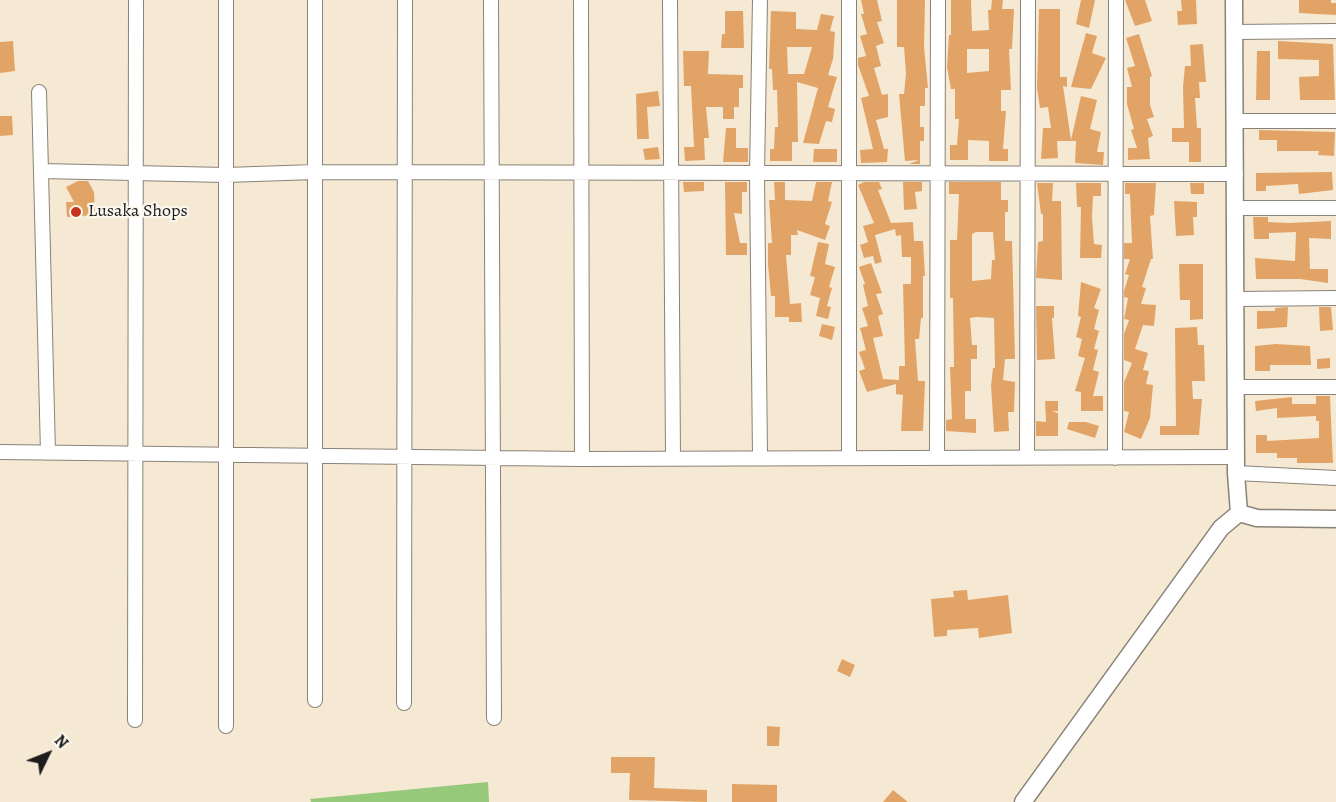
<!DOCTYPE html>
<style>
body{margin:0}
#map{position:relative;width:1336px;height:802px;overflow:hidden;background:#f6e9d4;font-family:Alegreya,serif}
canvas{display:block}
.north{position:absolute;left:18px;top:724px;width:60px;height:60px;-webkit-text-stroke:4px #fbf7ec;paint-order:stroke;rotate:47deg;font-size:16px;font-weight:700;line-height:24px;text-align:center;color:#1c1c1c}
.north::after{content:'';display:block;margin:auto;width:21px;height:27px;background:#1c1c1c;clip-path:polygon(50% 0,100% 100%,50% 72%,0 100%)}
</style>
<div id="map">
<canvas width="1336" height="802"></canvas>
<div class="north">N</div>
</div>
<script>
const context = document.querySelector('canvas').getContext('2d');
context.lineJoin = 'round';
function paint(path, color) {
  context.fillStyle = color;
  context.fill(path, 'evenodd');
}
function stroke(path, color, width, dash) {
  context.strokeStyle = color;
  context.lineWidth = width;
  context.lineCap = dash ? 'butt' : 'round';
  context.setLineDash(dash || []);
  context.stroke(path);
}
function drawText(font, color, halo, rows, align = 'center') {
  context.font = font + ' Alegreya,serif';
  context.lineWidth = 4.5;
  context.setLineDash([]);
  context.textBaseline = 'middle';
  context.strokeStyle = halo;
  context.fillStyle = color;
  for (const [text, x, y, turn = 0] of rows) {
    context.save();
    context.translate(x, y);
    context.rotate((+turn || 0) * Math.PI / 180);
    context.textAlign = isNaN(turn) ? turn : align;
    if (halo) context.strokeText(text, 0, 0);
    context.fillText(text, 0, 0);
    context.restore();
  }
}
paint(new Path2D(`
 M488 782 489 802H311L310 799Z`), '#96c979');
paint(new Path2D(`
 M861 0H877L882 21 877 22 884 43 876 46 881 66 874 68 882 95 888 94V117L876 120 884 149H888L887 162 861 163 860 150 873 149 861 98 869 96 858 65V58L866 56 860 36 867 34 861 14H864Z
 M897 0H925L924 47 928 88H925V106H920V127H924V141H920V164H909L919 160 905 161 899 94H904L906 73 904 47H897Z
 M951 0H971L972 31 989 30 988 10H991L992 0H1003L1002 9H1014L1012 49H1009L1011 90H1001V111H1006L1003 149H1008V161H989V141L968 140V160H950V145H957L959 119H955V89H951L947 67 949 35H951ZM967 49H989V71L967 73Z
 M1081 0H1095L1089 28 1076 24Z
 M1125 0H1145L1152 21 1135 26Z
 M1181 0H1196L1197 24 1178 25 1177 11H1182Z
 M1299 0H1331V3H1336V15L1299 13Z
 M1039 9H1060V77H1067V87L1063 86 1071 140 1081 96 1097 100 1090 129 1101 132 1097 152H1104L1103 165 1075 163 1076 141H1057L1058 158 1041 159 1043 128H1051L1048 107 1040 108 1037 88Z
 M725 11H743L744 48H721L722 34H725Z
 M771 11 796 12V29L817 30 821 14 834 16 830 31 835 32 833 59 828 75 837 77 828 107 835 109 832 122 826 121 819 144 803 143 818 88 797 82 798 142H792V161H770V149H774L775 127H778L777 90H773L772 69H769ZM787 47H812L804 74H788Z
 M1086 33 1097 36 1092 53 1106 58 1091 89 1071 87Z
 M1139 34 1152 76 1150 77V105L1154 117 1147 119 1153 136 1148 138 1150 159 1128 160V148H1137L1131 130 1134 129 1127 104V87H1132L1127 68 1135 66 1126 38Z
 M13 41 15 71 0 73V42Z
 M1278 41 1333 44 1335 100H1300L1299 77 1319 76V60L1278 59Z
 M1203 44 1206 82H1199L1200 98H1195L1197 128H1201V162H1189V142H1172V128H1184L1183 87 1185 66H1191L1190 45Z
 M683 51H709L708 74 743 75V88H739V107H734V119H723V107H706L709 138H704L705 160 685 161 684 147H694L691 86H684Z
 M1257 51H1270V100H1256Z
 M658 91 660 106 647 107 649 139H637L636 94Z
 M0 116H12L13 135 0 136Z
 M726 128H736V148H748V162H723Z
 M1259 130 1335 132 1334 156 1318 155 1319 151H1277V140H1259Z
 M658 147 660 159 645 160 643 149Z
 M814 149H837V162H813Z
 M1332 172 1333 190 1299 194 1298 184 1266 186V191H1256V173Z
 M78 181H88L94 192 95 215 67 217 66 202H74L66 187Z
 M683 182H704V191L684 192Z
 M725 182H747V192H742V214L734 213 740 243H747V255H726Z
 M774 182H785V200L812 201 816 182H832L828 201 832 202 825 224 830 226 825 240 797 230 798 235H791V255H786L790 304 801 303 802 322H789V317H775V296H771L768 265V243H772L769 200H775Z
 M864 182H879L882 189 878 190 891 223 913 222 914 241H923L925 276H923V318H921L919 339H915L918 381H925L923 431H901L903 395 896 394V384L867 392 859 371 865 369 859 352 866 350 860 328 868 326 862 308 868 306 863 285 865 284 859 267 871 263 882 293 876 294 883 314 878 316 883 336 873 338 883 379 899 380V366H905L903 284H911V257H902L901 235 896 236 895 229 875 235 882 262 875 264 873 256 864 258 860 245 868 242 863 226 874 223 858 185Z
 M903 182H922V191L915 192 917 209 904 210Z
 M949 182H1001V200H1008V212H1005V241H1012L1015 359H1005L1003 380 1015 382 1014 412H1008L1009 431 994 432 991 386 993 368H995L994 318 976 317 970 318 972 345H977V359H971V391H965V419H976V433L946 431V420L952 419 950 367H954L953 298H950V240H957L959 194H949ZM976 232H993L995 260H992L991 279 972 281V234Z
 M1037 183H1053L1052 201H1061L1062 280 1036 278 1038 242 1043 241V214H1041Z
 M1076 183H1101V196H1093L1092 217 1094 244 1102 245 1101 258H1080L1081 207H1077Z
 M1125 183H1156L1154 215 1150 216 1153 259H1151L1142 287 1146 288 1141 304 1156 305 1154 326 1143 325 1135 349 1148 353 1143 370 1149 371 1146 384 1153 385 1150 418 1141 439 1124 432 1129 412 1124 411V382L1132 363 1124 360V334L1129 320 1124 319 1128 298 1124 297V291L1129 275 1125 274 1130 259H1124V243H1132L1130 194H1125Z
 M1190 183H1204V194H1191Z
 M1174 201 1197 202V217H1193L1194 235 1176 236Z
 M1253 217H1268V222L1289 223 1331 221V239L1309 238 1310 269H1328V283L1300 279H1256L1255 258 1295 261 1296 232 1269 233V239H1254Z
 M818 242 829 244 825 264 835 267 829 287 832 288 827 306 831 307 828 319 816 316 820 298 810 295 815 277 810 276Z
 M1179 264H1203V319L1190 320V300H1180Z
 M1081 282 1101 289 1094 308 1099 310 1094 329 1099 331 1094 349 1098 350 1093 370 1099 372 1093 396H1103V411H1081V392L1075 391 1085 358 1078 356 1082 339 1076 337 1081 317 1078 316Z
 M1036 306H1054V318H1052L1055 359 1037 360Z
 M1288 307 1287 327 1257 329V311H1275V308Z
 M1319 307H1331L1333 330 1320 331Z
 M822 324 835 327 832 340 819 336Z
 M1197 327 1198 345H1204L1205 381H1192L1193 399H1202L1199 435H1160V426H1176L1175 328Z
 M1276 344 1310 346 1311 365H1270V371H1255V346Z
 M1330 358V368L1317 369V359Z
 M1316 396H1330L1333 463H1297V458H1277V453H1256V435H1267V441L1319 438V421H1316V416L1277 418V408L1256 411 1255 401 1292 397V404H1316Z
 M1045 401H1058V411H1052L1058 413V436H1036V421L1046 422Z
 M1069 422H1086L1099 426 1095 438 1067 429Z
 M967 590 968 600 1008 595 1012 633 979 638 978 628 947 630V636L934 637 931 599 954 597 953 591Z
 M842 659 855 665 850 677 837 671Z
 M767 726 780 727 779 746H767Z
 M611 757H655L654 788 707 790V802L629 800 630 773H611Z
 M732 784 777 785V802H732Z
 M893 790 908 802H883Z`), '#e2a466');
const minor = new Path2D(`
 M226 0V726
 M491 0 494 718
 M581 0 582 459
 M670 0 673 457
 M1234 32 1336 31
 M39 92 48 453
 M1236 121H1336
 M41 171 226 175 315 172 1236 174
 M1237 208H1336
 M1237 299 1336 298
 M1237 387H1336
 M0 452 582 459 1237 457
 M849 456V0
 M760 457 757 174 760 0
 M1027 457 1028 0
 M937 458 938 0
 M1115 458 1116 0
 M1236 473 1336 478
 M315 700V0
 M404 703 405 0
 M135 720 136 0`);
const tertiary = new Path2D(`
 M1239 513 1257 518 1336 519
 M1023 802 1221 528 1239 513 1236 473 1234 0`);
stroke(minor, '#898278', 16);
stroke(tertiary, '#898278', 19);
stroke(minor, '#fff', 14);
stroke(tertiary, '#fff', 16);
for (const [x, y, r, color] of [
 [76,212,6,"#c8321e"]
]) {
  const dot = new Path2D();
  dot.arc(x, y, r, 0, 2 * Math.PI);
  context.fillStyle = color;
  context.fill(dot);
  stroke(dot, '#fbf7ec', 2);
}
drawText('18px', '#1c1c1c', '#fbf7ec', [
 ["Lusaka Shops",88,212]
], 'left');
</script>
